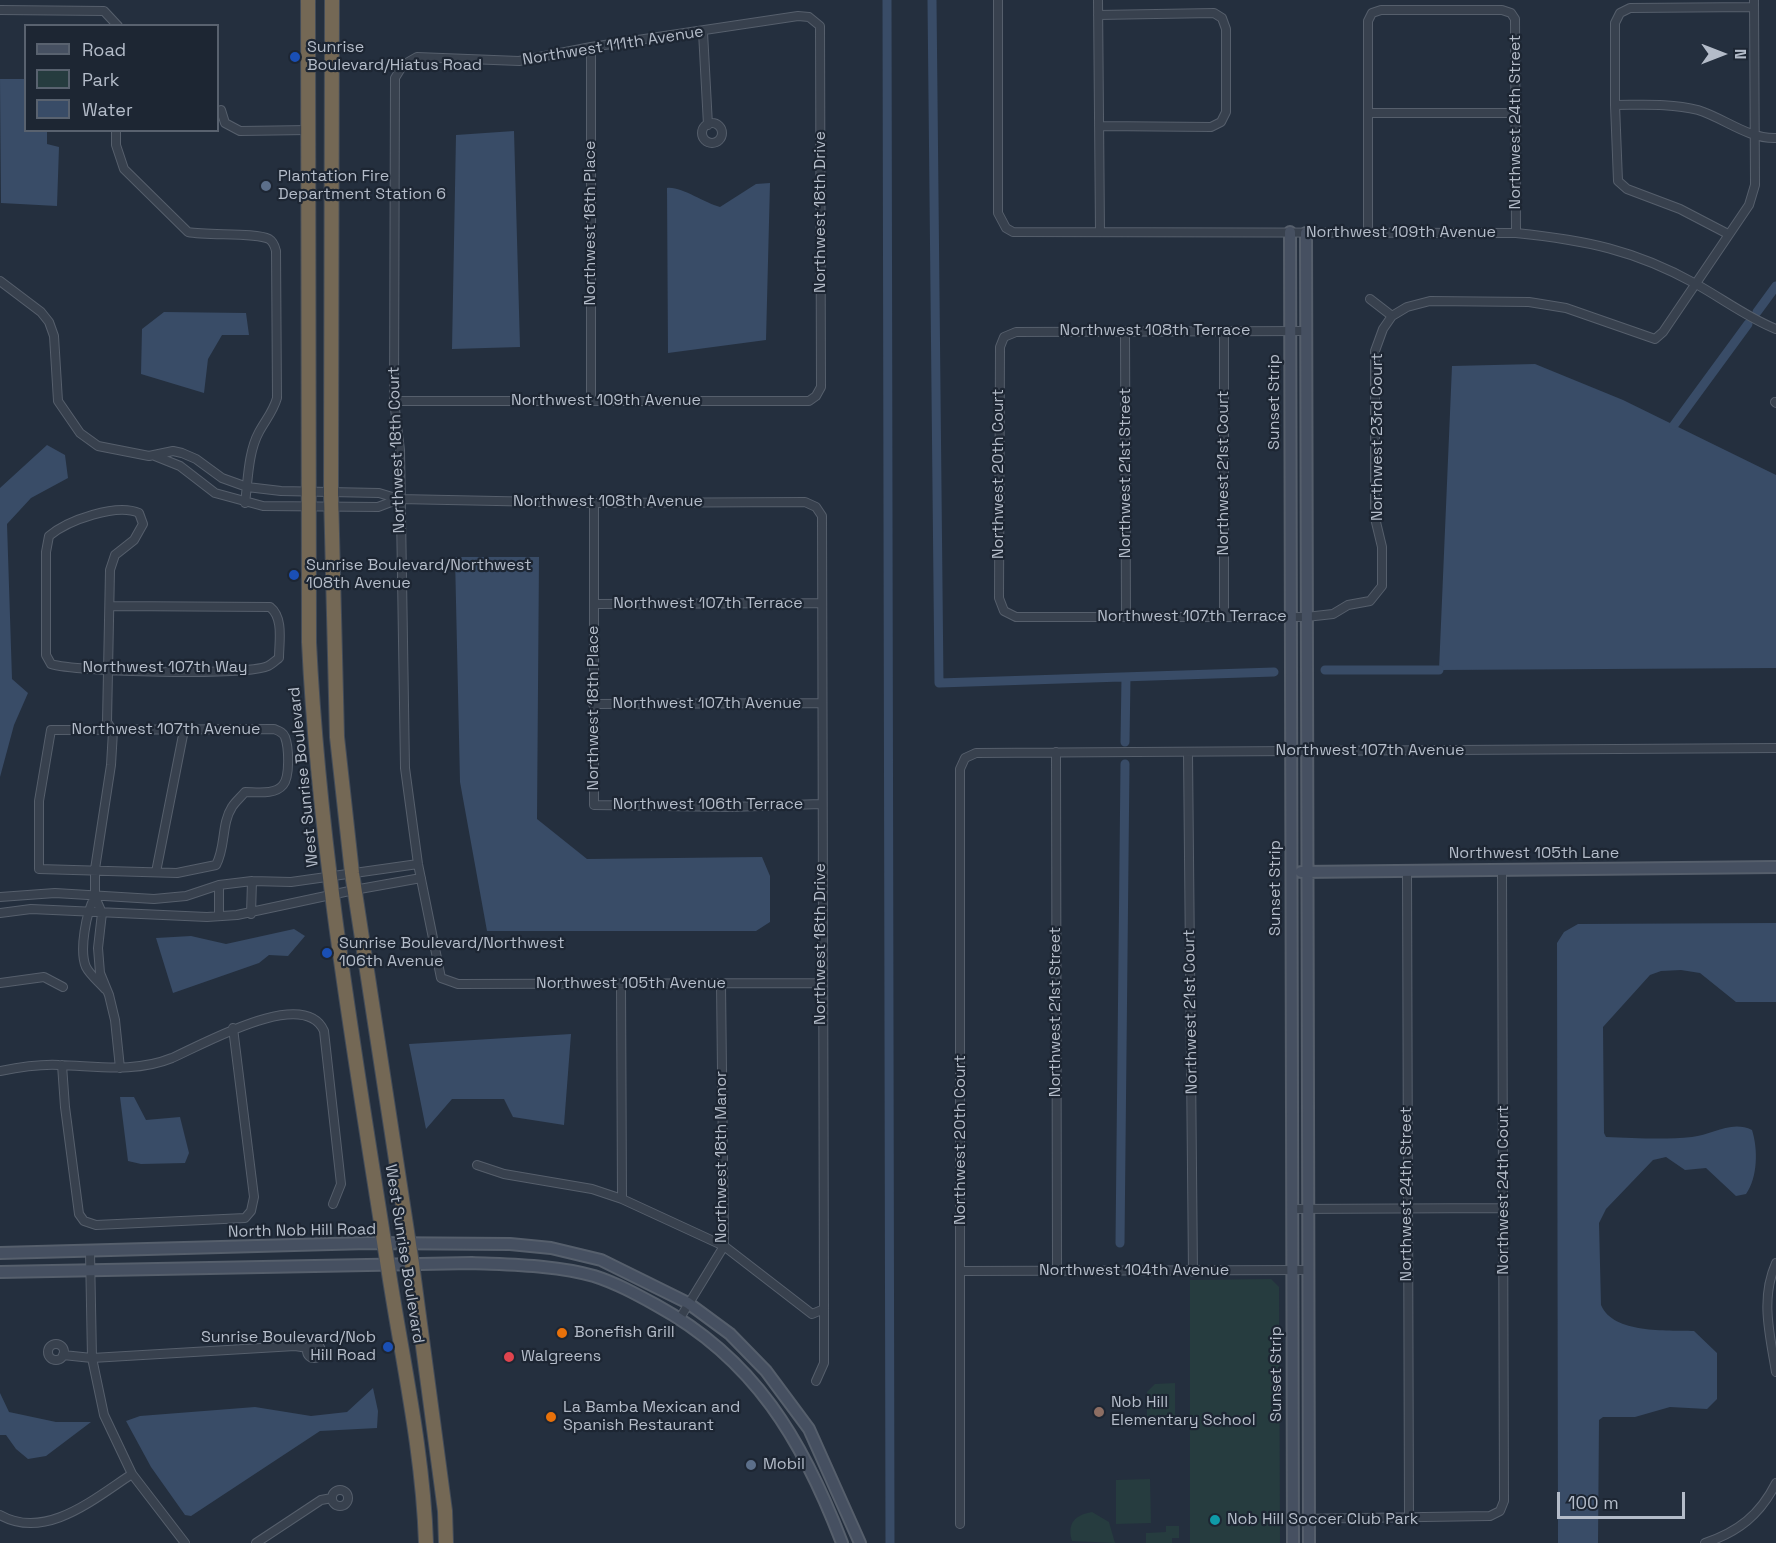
<!DOCTYPE html>
<style>
body{margin:0}
#map{position:relative;width:1776px;height:1543px;overflow:hidden;background:#242f3e;font-family:"Space Grotesk",sans-serif}
canvas{display:block}
.legend{position:absolute;left:24px;top:24px;width:195px;height:108px;box-sizing:border-box;background:#1d2633;border:2px solid #59626f;margin:0;padding:8px 10px;list-style:none;font-size:18px;color:#b4bcc9}
.legend li{display:flex;align-items:center;gap:12px;height:30px}
.legend b{width:30px;border:2px solid #59626f}
.north{position:absolute;left:1692px;top:24px;width:60px;height:60px;-webkit-text-stroke:4px #1d2633;paint-order:stroke;rotate:90deg;font-size:16px;font-weight:700;line-height:24px;text-align:center;color:#b4bcc9}
.north::after{content:'';display:block;margin:auto;width:21px;height:27px;background:#b4bcc9;clip-path:polygon(50% 0,100% 100%,50% 72%,0 100%)}
.scale{position:absolute;left:1557px;top:1492px;width:128px;height:27px;box-sizing:border-box;border:3px solid #b4bcc9;border-top:0;padding-left:8px;font-size:18px;line-height:21px;white-space:nowrap;color:#b4bcc9;-webkit-text-stroke:4px #1d2633;paint-order:stroke}
</style>
<div id="map">
<canvas width="1776" height="1543"></canvas>
<ul class="legend">
<li><b style="height:8px;background:#465061"></b>Road</li>
<li><b style="height:16px;background:#263c3f"></b>Park</li>
<li><b style="height:16px;background:#394c67"></b>Water</li>
</ul>
<div class="north">N</div>
<div class="scale">100 m</div>
</div>
<script>
const context = document.querySelector('canvas').getContext('2d');
context.lineJoin = 'round';
function paint(path, color) {
  context.fillStyle = color;
  context.fill(path, 'evenodd');
}
function stroke(path, color, width, dash) {
  context.strokeStyle = color;
  context.lineWidth = width;
  context.lineCap = dash ? 'butt' : 'round';
  context.setLineDash(dash || []);
  context.stroke(path);
}
function drawText(font, color, halo, rows, align = 'center') {
  context.font = font + ' "Space Grotesk",sans-serif';
  context.lineWidth = 4.5;
  context.setLineDash([]);
  context.textBaseline = 'middle';
  context.strokeStyle = halo;
  context.fillStyle = color;
  for (const [text, x, y, turn = 0] of rows) {
    context.save();
    context.translate(x, y);
    context.rotate((+turn || 0) * Math.PI / 180);
    context.textAlign = isNaN(turn) ? turn : align;
    if (halo) context.strokeText(text, 0, 0);
    context.fillText(text, 0, 0);
    context.restore();
  }
}
paint(new Path2D(`
 M1271 1279 1279 1287 1280 1543H1190V1280Z
 M1175 1383V1419L1147 1420V1392L1155 1384Z
 M1150 1479 1151 1523 1116 1524V1480Z
 M1092 1512 1109 1522 1115 1543 1072 1541C1067 1524 1074 1515 1092 1512Z
 M1166 1526H1179V1538H1172V1543H1146V1533L1166 1532Z`), '#263c3f');
paint(new Path2D(`
 M0 79H25L26 130 47 131V144L59 147 57 206 1 203Z
 M514 131 520 347 452 349 456 135Z
 M770 183 766 340 668 353 667 188C681 186 704 203 720 207L756 184Z
 M164 312 246 313 249 335H222L208 359 204 393 141 374 142 329Z
 M1535 364 1623 400 1776 475V668L1439 670 1452 366Z
 M47 445 65 455 68 478 31 498 7 524 12 679 28 693 14 725 0 777V488Z
 M455 557H539L537 819 587 859 762 857 770 876V922L756 931H487L460 782Z
 M1776 923V1002H1736L1700 973 1681 970 1661 971 1650 975 1603 1027 1604 1133 1606 1137C1634 1138 1664 1140 1692 1137 1712 1135 1731 1120 1752 1130 1758 1149 1758 1177 1746 1194L1736 1196 1706 1168 1685 1170 1666 1157 1653 1160 1606 1209 1599 1223 1601 1305C1613 1334 1667 1330 1694 1331L1717 1353V1399L1707 1409 1670 1407 1635 1417H1603L1599 1420 1598 1543H1558L1557 943 1564 932 1578 924Z
 M294 929 305 936 288 956 269 955 259 963 173 993 156 938 191 936 226 944Z
 M571 1034 564 1125 513 1117 504 1099H452L426 1129 409 1044Z
 M120 1097H134L146 1120 180 1117 189 1153 185 1163 141 1164 128 1161Z
 M373 1388 378 1411 377 1428 320 1431 191 1516 185 1515 151 1467 126 1421 140 1416 255 1407 311 1416 347 1412Z
 M0 1393 9 1412 56 1422H91L46 1456 28 1459 16 1449 6 1435H0Z`), '#394c67');
stroke(new Path2D(`
 M887 0 890 1543
 M932 0 939 683 1274 672
 M1757 312 1776 286
 M1674 425 1748 324
 M1325 670H1439
 M1125 742 1126 677
 M1120 1243 1125 764`), '#394c67', 9);
const street = new Path2D(`
 M998 0V213L1006 228 1013 232 1516 233C1585 240 1635 250 1696 284 1723 299 1748 318 1776 329
 M1098 0 1100 232
 M0 10 104 11 118 26
 M1098 15 1214 13 1222 18 1226 29V112L1221 122 1211 127 1099 126
 M703 32 708 125
 M591 47V400
 M1615 105C1642 105 1671 103 1698 110 1724 118 1748 139 1776 138
 M221 110 225 123 240 131 308 130
 M1369 113H1515
 M702 133a10 10 0 1 1 20 0a10 10 0 1 1-20 0Z
 M116 130V145L124 169 188 232C208 236 255 232 269 239 274 242 275 247 276 251L277 398C273 412 266 419 259 432 248 452 248 481 245 503
 M1368 232V21L1372 13 1381 10H1502L1511 13 1515 19 1516 233
 M1728 234 1680 209 1627 189 1618 181 1615 105V23L1620 13 1630 8 1754 7
 M0 281 41 312 49 322 54 336 58 401 80 433 98 446 149 456 173 451 182 453 196 459 222 478 247 487 281 491 379 493 399 499 594 503 805 502 816 507 822 516 824 1309V1363L816 1381
 M1370 299 1392 316 1407 307 1430 301 1529 302 1566 308 1655 339 1663 332 1749 205 1755 185 1754 0
 M1125 331 1126 616
 M1306 331 1016 332 1004 337 1000 347 999 598 1004 611 1016 617H1306L1333 614 1348 605 1370 601 1382 586V547L1375 518V351L1383 329 1392 316
 M394 401H809L816 396 821 387 820 26 809 17 798 16 591 47 519 61 417 57 403 65 395 78 394 401 400 450 405 768 418 864 441 978 458 984 821 983
 M1775 402 1776 403
 M155 456 180 466 215 493 263 506 378 507 399 499
 M594 503V805L730 807 821 804
 M595 604 821 603
 M110 606 270 607C284 618 279 642 279 658 276 660 272 664 268 666 247 676 74 672 51 664L46 655V552L49 536C68 520 117 503 139 513L143 524 134 540 115 555 110 570 107 722 113 731 111 765 95 869V897L102 913 98 948 100 973 109 995 115 1020 120 1068
 M1224 616V331
 M593 704 821 703
 M274 729C279 731 283 732 285 737 289 748 290 777 283 785 275 795 257 792 245 792 241 797 235 802 232 807 221 824 226 847 216 865L177 873 39 869V801L51 730Z
 M1056 752 1057 1271
 M1188 753 1193 1272
 M1407 870 1409 1518
 M156 872 184 730
 M219 885V916
 M0 897 55 893 154 899 186 896 219 885 252 881 291 882 418 864
 M95 897C86 912 79 951 86 967 90 975 99 982 105 989
 M0 913 31 909 207 917 237 915 354 890 421 878
 M251 914 252 881
 M0 983 44 977 63 987
 M621 984 622 1199
 M62 1065 65 1107 79 1214 84 1221 96 1225 245 1218 251 1211 254 1197 233 1028
 M0 1071C20 1067 39 1064 59 1065 97 1066 135 1073 172 1058 202 1045 304 986 324 1031L341 1184 333 1204
 M477 1165 504 1174 592 1189 622 1199 724 1246 812 1314 824 1309
 M1292 1209 1504 1208
 M90 1252 92 1358 104 1415 132 1474 185 1543
 M1776 1263C1760 1299 1770 1335 1776 1372
 M961 1271 1308 1270
 M680 1318 724 1246 721 984
 M307 1351a7 7 0 1 1 14 0a7 7 0 1 1-14 0Z
 M48 1352a8 8 0 1 1 16 0a8 8 0 1 1-16 0Z
 M63 1355 92 1358 295 1346 308 1348
 M332 1498a8 8 0 1 1 16 0a8 8 0 1 1-16 0Z
 M0 1515C46 1541 95 1498 132 1474
 M1293 1519 1490 1516 1500 1511 1504 1501 1502 869
 M960 1524V769L965 758 976 753 1776 748
 M256 1543 321 1500 332 1498
 M1705 1543C1738 1532 1760 1515 1776 1483`);
const secondary = new Path2D(`
 M1290 232 1293 1543
 M1306 233 1309 1543
 M1301 872 1776 867
 M0 1253 368 1243 510 1244 551 1248 601 1260 688 1303 730 1334 766 1371 809 1429 860 1543
 M0 1272 472 1263C513 1265 555 1265 594 1276 616 1283 636 1294 656 1305 755 1359 803 1441 842 1543`);
const highway = new Path2D(`
 M308 0 309 642C319 851 356 1061 388 1267 402 1359 423 1450 426 1543
 M332 0 331 493 337 737 352 873 412 1264 445 1511 446 1543`);
stroke(street, '#565f6c', 10);
stroke(secondary, '#565f6c', 14);
stroke(highway, '#434c59', 16);
stroke(street, '#38414e', 8);
stroke(secondary, '#465061', 10);
stroke(highway, '#746855', 14);
for (const [x, y, r, color] of [
 [295,57,6,"#1a4fb4"],
 [266,186,6,"#5c6f8a"],
 [294,575,6,"#1a4fb4"],
 [327,953,6,"#1a4fb4"],
 [562,1333,6,"#e8710a"],
 [388,1347,6,"#1a4fb4"],
 [509,1357,6,"#e0444e"],
 [1099,1412,6,"#8d6e63"],
 [551,1417,6,"#e8710a"],
 [751,1465,6,"#5c6f8a"],
 [1215,1520,6,"#0f9aa8"]
]) {
  const dot = new Path2D();
  dot.arc(x, y, r, 0, 2 * Math.PI);
  context.fillStyle = color;
  context.fill(dot);
  stroke(dot, '#1d2633', 2);
}
drawText('16px', '#b4bcc9', '#1d2633', [
 ["Northwest 111th Avenue",613,46,-9],
 ["Northwest 24th Street",1516,122,-90],
 ["Northwest 18th Drive",821,212,-90],
 ["Northwest 18th Place",591,223,-90],
 ["Northwest 109th Avenue",1401,233],
 ["Northwest 108th Terrace",1155,331],
 ["Northwest 109th Avenue",606,401],
 ["Sunset Strip",1275,402,-90],
 ["Northwest 23rd Court",1378,437,-90],
 ["Northwest 18th Court",397,450,-92],
 ["Northwest 21st Street",1126,473,-90],
 ["Northwest 21st Court",1224,473,-90],
 ["Northwest 20th Court",999,474,-90],
 ["Northwest 108th Avenue",608,502],
 ["Northwest 107th Terrace",708,604],
 ["Northwest 107th Terrace",1192,617],
 ["Northwest 107th Way",165,668],
 ["Northwest 107th Avenue",707,704],
 ["Northwest 18th Place",594,708,-90],
 ["Northwest 107th Avenue",166,730],
 ["Northwest 107th Avenue",1370,751],
 ["West Sunrise Boulevard",304,777,-96],
 ["Northwest 106th Terrace",708,805],
 ["Northwest 105th Lane",1534,854],
 ["Sunset Strip",1276,888,-90],
 ["Northwest 18th Drive",821,944,-90],
 ["Northwest 105th Avenue",631,984],
 ["Northwest 21st Street",1056,1012,-90],
 ["Northwest 21st Court",1191,1012,-91],
 ["Northwest 20th Court",961,1140,-90],
 ["Northwest 18th Manor",722,1157,-90],
 ["Northwest 24th Court",1504,1190,-90],
 ["Northwest 24th Street",1407,1194,-90],
 ["North Nob Hill Road",302,1231,-1],
 ["West Sunrise Boulevard",404,1254,81],
 ["Northwest 104th Avenue",1134,1271],
 ["Sunset Strip",1277,1374,-90]
]);
drawText('16px', '#b4bcc9', '#1d2633', [
 ["Sunrise",307,48],
 ["Boulevard/Hiatus Road",307,66],
 ["Plantation Fire",278,177],
 ["Department Station 6",278,195],
 ["Sunrise Boulevard/Northwest",306,566],
 ["108th Avenue",306,584],
 ["Sunrise Boulevard/Northwest",339,944],
 ["106th Avenue",339,962],
 ["Bonefish Grill",574,1333],
 ["Sunrise Boulevard/Nob",376,1338,"right"],
 ["Hill Road",376,1356,"right"],
 ["Walgreens",521,1357],
 ["Nob Hill",1111,1403],
 ["Elementary School",1111,1421],
 ["La Bamba Mexican and",563,1408],
 ["Spanish Restaurant",563,1426],
 ["Mobil",763,1465],
 ["Nob Hill Soccer Club Park",1227,1520]
], 'left');
</script>
